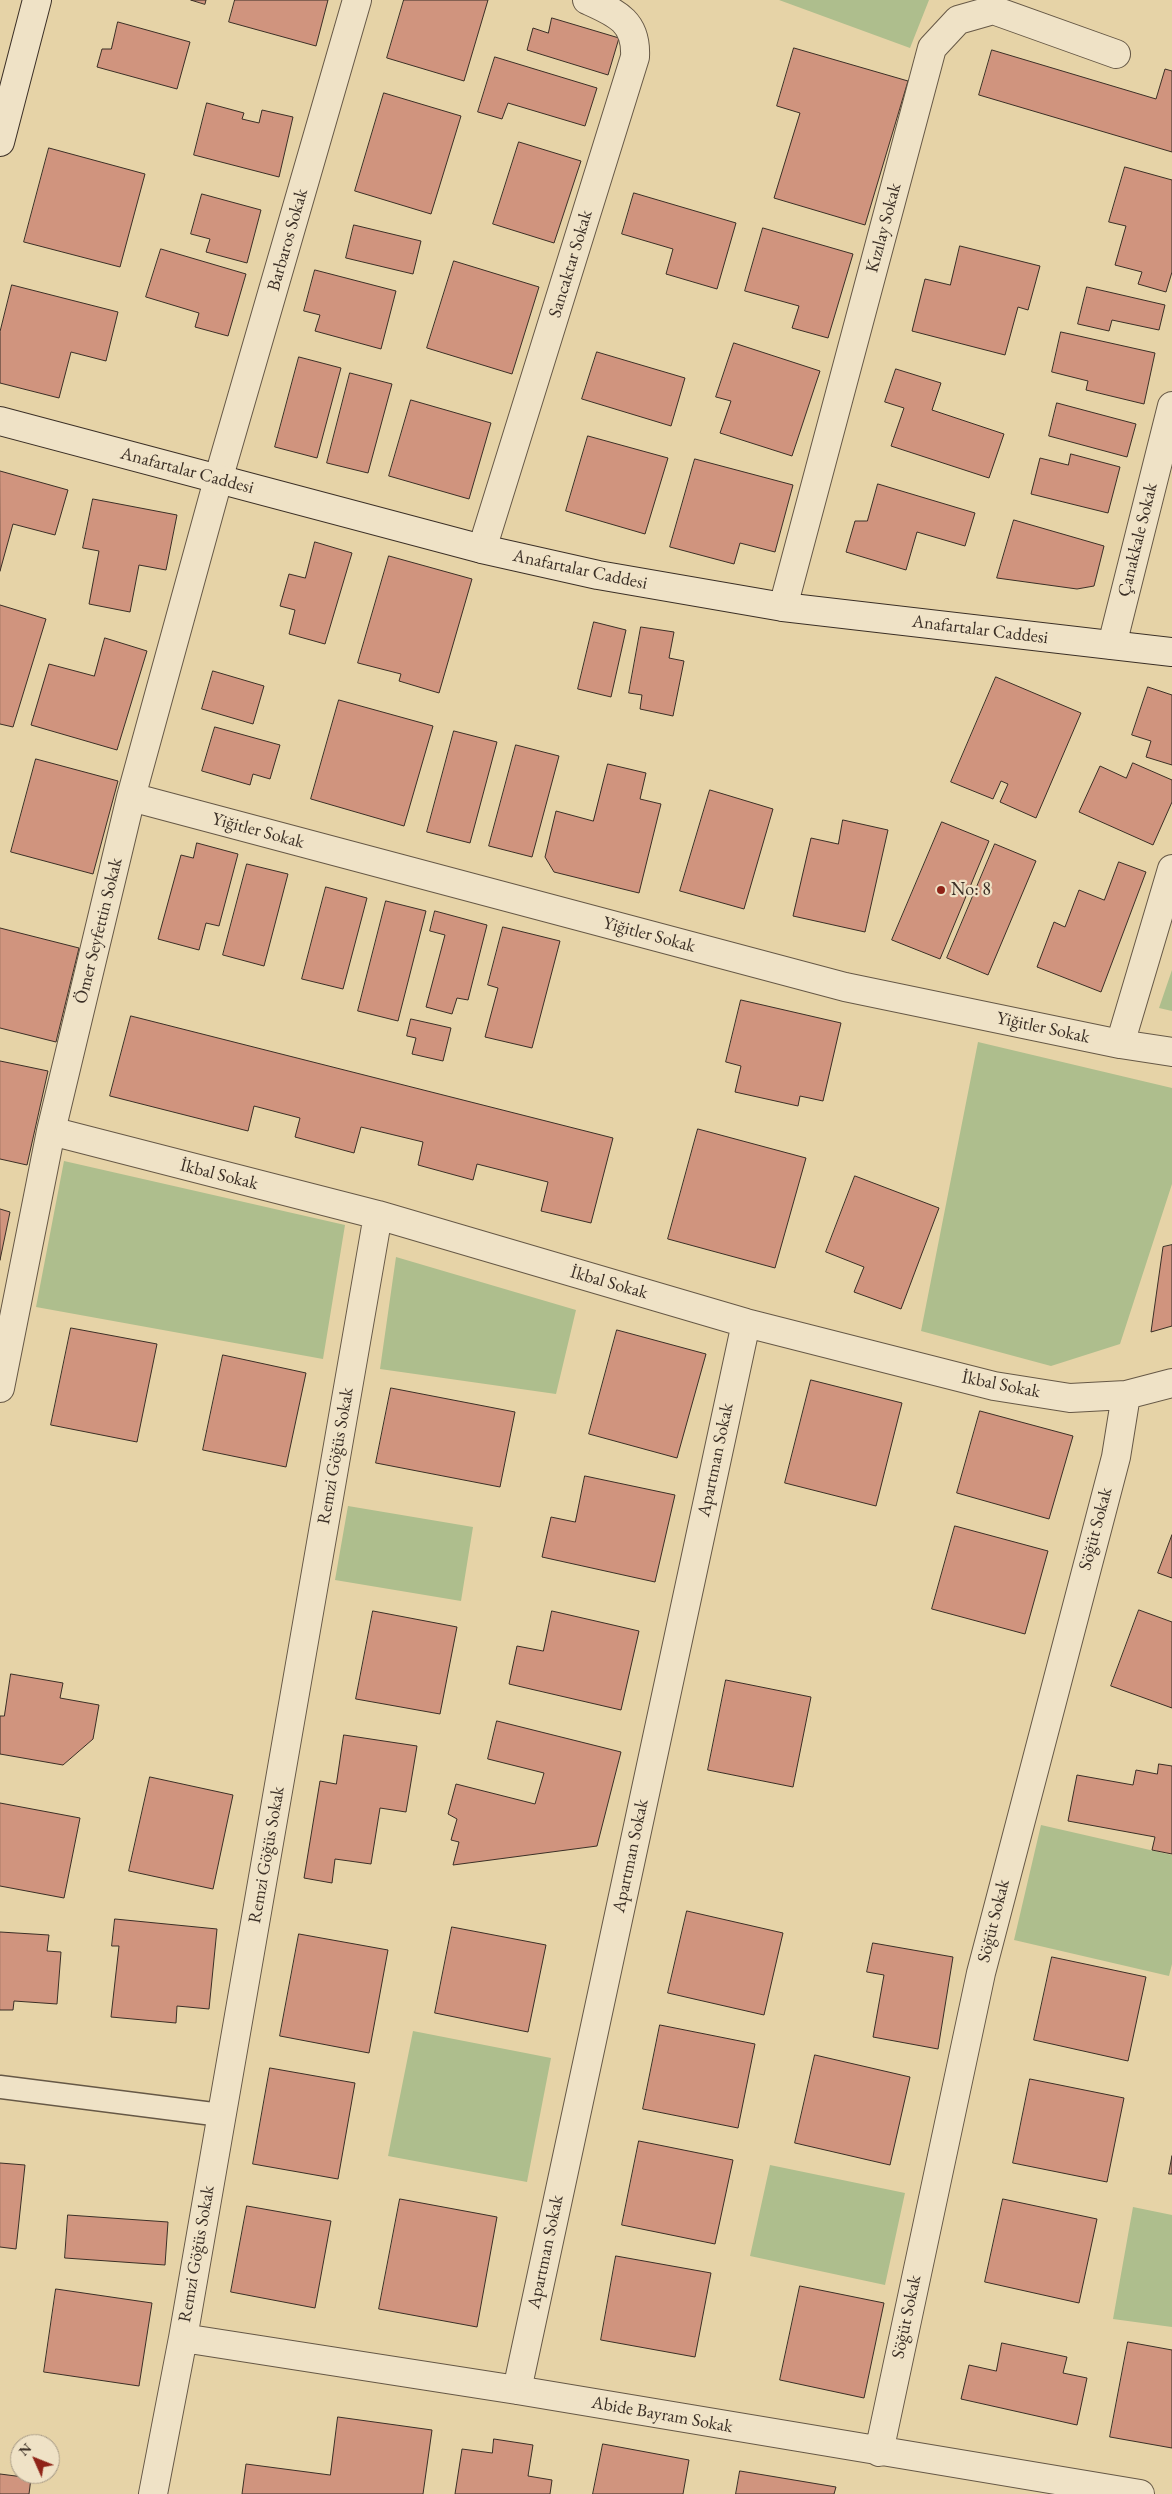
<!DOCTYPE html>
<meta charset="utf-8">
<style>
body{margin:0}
#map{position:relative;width:1172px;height:2494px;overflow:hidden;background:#e6d3a7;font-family:"EB Garamond",serif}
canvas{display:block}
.north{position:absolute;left:10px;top:2434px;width:50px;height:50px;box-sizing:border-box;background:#efe2c6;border:1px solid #a79a86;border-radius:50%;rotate:314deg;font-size:14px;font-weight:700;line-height:20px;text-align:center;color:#3b2f26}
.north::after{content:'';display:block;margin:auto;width:18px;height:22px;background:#8f2418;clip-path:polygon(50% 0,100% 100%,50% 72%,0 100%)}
</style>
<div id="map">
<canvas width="1172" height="2494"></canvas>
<div class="north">N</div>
</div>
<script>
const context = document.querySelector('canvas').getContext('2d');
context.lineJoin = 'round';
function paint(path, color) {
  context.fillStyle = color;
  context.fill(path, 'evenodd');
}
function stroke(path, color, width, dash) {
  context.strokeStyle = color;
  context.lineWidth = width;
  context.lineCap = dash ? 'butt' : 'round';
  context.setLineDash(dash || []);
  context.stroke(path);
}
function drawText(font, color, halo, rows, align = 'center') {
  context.font = font + ' "EB Garamond",serif';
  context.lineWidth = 4.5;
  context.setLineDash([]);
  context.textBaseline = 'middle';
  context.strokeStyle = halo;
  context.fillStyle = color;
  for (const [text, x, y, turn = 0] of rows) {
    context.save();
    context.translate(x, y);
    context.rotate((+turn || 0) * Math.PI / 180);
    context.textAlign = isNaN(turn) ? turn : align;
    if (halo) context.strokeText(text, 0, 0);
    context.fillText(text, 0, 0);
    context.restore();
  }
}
paint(new Path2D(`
 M779 0H929L910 48Z
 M1172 970V1011L1159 1008Z
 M978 1042 1172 1088V1184L1120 1344 1051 1366 921 1331Z
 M64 1161 345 1225 323 1359 36 1307Z
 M396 1257 576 1310 556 1394 380 1369Z
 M348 1506 473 1527 461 1601 335 1580Z
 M1041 1825 1172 1855V1964L1169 1976 1014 1940Z
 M413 2031 551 2058 527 2182 388 2156Z
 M770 2165 905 2193 885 2285 750 2256Z
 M1133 2207 1172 2215V2327L1113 2319Z`), '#aebe8d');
const building = new Path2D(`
 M191 0H206L205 4Z
 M235 0H328L316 46 229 22Z
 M404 0H488L464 81 387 58Z
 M552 18 619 38 608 75 527 50 533 28 548 33Z
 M118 22 190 42 177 89 97 67 102 49H111Z
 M794 48 908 81 865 225 774 198 800 113 777 106Z
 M992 50 1156 99 1165 69 1172 71V152L979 95Z
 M495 57 597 88 585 126 508 103 502 119 478 112Z
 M384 93 461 116 431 214 355 191Z
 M207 103 244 113 242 119 259 123 262 110 293 117 279 177 194 155Z
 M519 142 581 161 554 243 493 224Z
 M49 148 145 174 120 267 24 242Z
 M1125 167 1172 180V272L1166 292 1138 284 1142 272 1115 265 1126 226 1109 222Z
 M634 193 736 223 717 289 666 274 673 249 622 234Z
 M202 194 261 210 247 263 206 252 210 239 191 234Z
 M354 225 421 241 413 274 346 258Z
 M763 228 853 254 828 338 792 328 799 306 745 291Z
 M960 246 1040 266 1028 310 1018 307 1005 355 912 331 925 279 950 285Z
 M161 249 246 274 228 336 195 327 199 313 146 297Z
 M454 261 539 287 512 374 427 348Z
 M315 270 396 291 381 349 315 331 320 315 304 311Z
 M12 285 118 312 106 361 71 352 59 398 0 383V332Z
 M1087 287 1165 305 1159 330 1112 320 1109 331 1078 324Z
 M1061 332 1155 353 1144 404 1086 390 1088 381 1052 372Z
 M734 343 820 371 792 456 720 433 731 401 716 397Z
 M597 352 685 378 671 426 582 399Z
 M299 357 341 368 317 458 275 447Z
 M896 369 941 383 932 410 1004 434 989 478 891 446 904 408 885 402Z
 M350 373 392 384 368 473 327 463Z
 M411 400 491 423 469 499 389 476Z
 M1057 403 1136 424 1127 457 1049 436Z
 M588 436 668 458 645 534 566 511Z
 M1071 454 1120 467 1108 513 1031 494 1040 458 1068 465Z
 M695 459 793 485 775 552 740 543 734 564 670 547Z
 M0 471 68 490 55 535 13 524 0 571Z
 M878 484 975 513 965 546 917 532 906 570 846 552 855 521H867Z
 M93 499 177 515 166 570 139 565 130 612 89 604 99 551 83 548Z
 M1014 520 1104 546 1094 586 1077 589 997 578Z
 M315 542 352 553 325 644 289 634 295 610 280 606 289 574 305 578Z
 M389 556 472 579 439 693 399 681 401 674 358 663Z
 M0 605 46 619 13 727 0 724Z
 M594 622 626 630 611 697 578 689Z
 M641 627 674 632 669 658 684 661 673 716 640 709 642 695 629 693Z
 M105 638 147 651 117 750 31 725 49 664 94 676Z
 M213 671 264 686 253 724 202 709Z
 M996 677 1081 713 1036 818 1000 802 1008 784 1001 781 993 799 951 782Z
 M1148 687 1172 695V765L1146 757 1151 741 1132 735Z
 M339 700 433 726 404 826 311 799Z
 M215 727 280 745 270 779 253 774 250 785 202 771Z
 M454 731 497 742 470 843 427 832Z
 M516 745 559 756 532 857 489 846Z
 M36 759 118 781 93 874 11 852Z
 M1133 763 1172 780V802L1153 845 1079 812 1100 766 1126 778Z
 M608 764 646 773 640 799 661 804 639 893 554 872 545 857 556 811 593 821Z
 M710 790 773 809 744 909 680 891Z
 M843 820 888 830 865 932 793 916 811 838 838 844Z
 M942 822 989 841 940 959 892 940Z
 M197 843 238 854 219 926 206 923 199 950 158 939 181 855 193 858Z
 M995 844 1036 861 988 975 947 958Z
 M1119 862 1146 872 1101 992 1037 967 1054 922 1065 927 1079 890 1104 900Z
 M247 864 288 874 264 966 223 955Z
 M326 887 367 898 343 989 302 979Z
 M386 901 426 911 398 1021 358 1011Z
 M435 911 487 925 468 1000 457 998 452 1014 426 1007 445 935 430 931Z
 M503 927 560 941 532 1048 485 1037 498 988 488 985Z
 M0 928 79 948 56 1042 0 1028Z
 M741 1000 841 1023 823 1101 800 1096 798 1106 735 1092 741 1066 726 1062Z
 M131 1016 613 1138 591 1223 541 1211 548 1182 477 1164 473 1180 418 1165 423 1142 361 1127 354 1153 295 1137 300 1118 254 1106 248 1131 110 1096Z
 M411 1019 451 1028 443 1061 412 1054 416 1038 407 1036Z
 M0 1061 48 1071 27 1165 0 1159Z
 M698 1129 806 1158 775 1268 668 1239Z
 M855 1176 939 1208 901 1309 854 1292 864 1267 826 1252Z
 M0 1209 10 1212 0 1260Z
 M1172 1245V1326L1151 1332 1163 1247Z
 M71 1328 157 1344 137 1442 51 1425Z
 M617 1330 706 1354 677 1458 589 1434Z
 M223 1355 306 1373 286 1467 203 1450Z
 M811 1380 902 1403 876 1506 785 1483Z
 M391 1388 515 1412 500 1487 376 1463Z
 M980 1411 1073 1436 1049 1519 957 1493Z
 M585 1476 675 1495 655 1582 542 1557 551 1517 575 1522Z
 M955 1526 1048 1551 1025 1634 932 1609Z
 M1172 1535V1578L1158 1573Z
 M1139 1610 1172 1622V1708L1111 1686Z
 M373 1611 457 1627 440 1714 356 1699Z
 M552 1611 639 1631 621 1710 509 1684 517 1646 543 1651Z
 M11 1674 63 1683 60 1698 99 1705 93 1739 63 1765 0 1754V1716H4Z
 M726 1680 811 1697 793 1787 708 1770Z
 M497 1721 621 1752 597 1846 453 1865 459 1842 451 1840 457 1819 448 1814 456 1784 535 1804 544 1773 488 1759Z
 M344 1735 417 1746 406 1812 380 1808 371 1864 335 1859 332 1883 304 1878 320 1781 336 1784Z
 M1159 1764 1172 1766V1854L1152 1850 1155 1837 1068 1821 1077 1775 1133 1785 1136 1770 1157 1774Z
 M150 1777 233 1795 213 1889 129 1871Z
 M0 1803 80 1818 64 1898 0 1886Z
 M687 1911 783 1933 764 2015 668 1993Z
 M115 1919 217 1929 209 2009 177 2006 176 2023 111 2017 119 1946H112Z
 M452 1927 546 1945 528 2032 435 2013Z
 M0 1932 49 1935 47 1951 61 1952 57 2004 14 2001 13 2010H0Z
 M299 1934 388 1950 369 2053 280 2036Z
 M873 1943 953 1957 938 2049 873 2037 884 1975 867 1972Z
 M1052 1957 1146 1977 1128 2061 1034 2040Z
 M660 2025 755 2044 738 2128 643 2109Z
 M815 2055 910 2077 890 2165 795 2143Z
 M270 2068 355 2083 338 2179 253 2164Z
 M1030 2079 1124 2098 1107 2182 1013 2163Z
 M639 2141 733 2160 715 2244 622 2225Z
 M1172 2156V2174H1169Z
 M0 2163 25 2165 16 2249 0 2247Z
 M400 2199 497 2217 477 2327 379 2309Z
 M1003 2199 1097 2219 1079 2303 985 2282Z
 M247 2206 331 2221 315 2308 231 2292Z
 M68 2215 168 2222 165 2265 65 2258Z
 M616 2256 711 2273 695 2357 601 2340Z
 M800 2286 884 2303 864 2398 780 2380Z
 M56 2289 152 2303 139 2386 44 2372Z
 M1128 2342 1172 2350V2448L1110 2437Z
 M1002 2343 1067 2357 1063 2373 1087 2378 1077 2425 961 2399 969 2365 996 2371Z
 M338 2417 432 2430 423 2494H242L246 2464 330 2475Z
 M494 2439 533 2445 528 2476 552 2480 550 2494H455L462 2449 492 2453Z
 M603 2444 689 2460 683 2494H593Z
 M740 2471 836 2487 834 2494H736Z
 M0 2474 31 2478 29 2494H0Z`);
paint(building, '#d0947e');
stroke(building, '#3b2f26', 1);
const lane = new Path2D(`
 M0 2087 221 2115`);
const street = new Path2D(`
 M482 549 635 57C637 21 616 13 587 0
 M783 607 932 48 958 20 993 10 1116 54
 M1112 645 1172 406
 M131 797 845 987 1120 1044 1172 1052
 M1120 1044 1172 869
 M51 1131 378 1215 746 1323 994 1386 1070 1398 1126 1395 1172 1383
 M0 1388 51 1131 131 797 218 480 357 0
 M183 2338 517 2390 1140 2494
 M517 2390 746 1323
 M879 2452 981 1973 1116 1457 1126 1395
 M153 2494 183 2338 378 1215`);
const secondary = new Path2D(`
 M0 142 37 0
 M0 421 482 549 598 575 783 607 1172 652`);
stroke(lane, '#665846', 25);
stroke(street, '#665846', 30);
stroke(secondary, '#3b2f26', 30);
stroke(lane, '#efe2c6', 22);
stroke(street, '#efe2c6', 28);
stroke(secondary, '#efe2c6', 28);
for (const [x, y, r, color] of [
 [941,890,5,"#8f2418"]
]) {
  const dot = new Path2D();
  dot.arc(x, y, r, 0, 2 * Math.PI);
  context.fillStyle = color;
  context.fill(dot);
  stroke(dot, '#efe2c6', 2);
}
drawText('18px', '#3b2f26', '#efe2c6', [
 ["Kızılay Sokak",884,228,-75],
 ["Barbaros Sokak",288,240,-74],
 ["Sancaktar Sokak",571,264,-73],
 ["Anafartalar Caddesi",187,471,15],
 ["Çanakkale Sokak",1138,540,-76],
 ["Anafartalar Caddesi",580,570,12],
 ["Anafartalar Caddesi",980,630,7],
 ["Yiğitler Sokak",258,831,15],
 ["Ömer Seyfettin Sokak",99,931,-76],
 ["Yiğitler Sokak",649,935,15],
 ["Yiğitler Sokak",1043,1028,12],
 ["İkbal Sokak",219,1175,14],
 ["İkbal Sokak",609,1283,16],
 ["İkbal Sokak",1001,1385,11],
 ["Remzi Göğüs Sokak",336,1456,-80],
 ["Apartman Sokak",716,1460,-78],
 ["Söğüt Sokak",1096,1529,-75],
 ["Remzi Göğüs Sokak",267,1855,-80],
 ["Apartman Sokak",631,1856,-78],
 ["Söğüt Sokak",994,1921,-76],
 ["Apartman Sokak",546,2252,-78],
 ["Remzi Göğüs Sokak",197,2254,-80],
 ["Söğüt Sokak",907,2317,-78],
 ["Abide Bayram Sokak",662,2415,10]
]);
drawText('18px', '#3b2f26', '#efe2c6', [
 ["No: 8",951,890]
], 'left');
</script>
